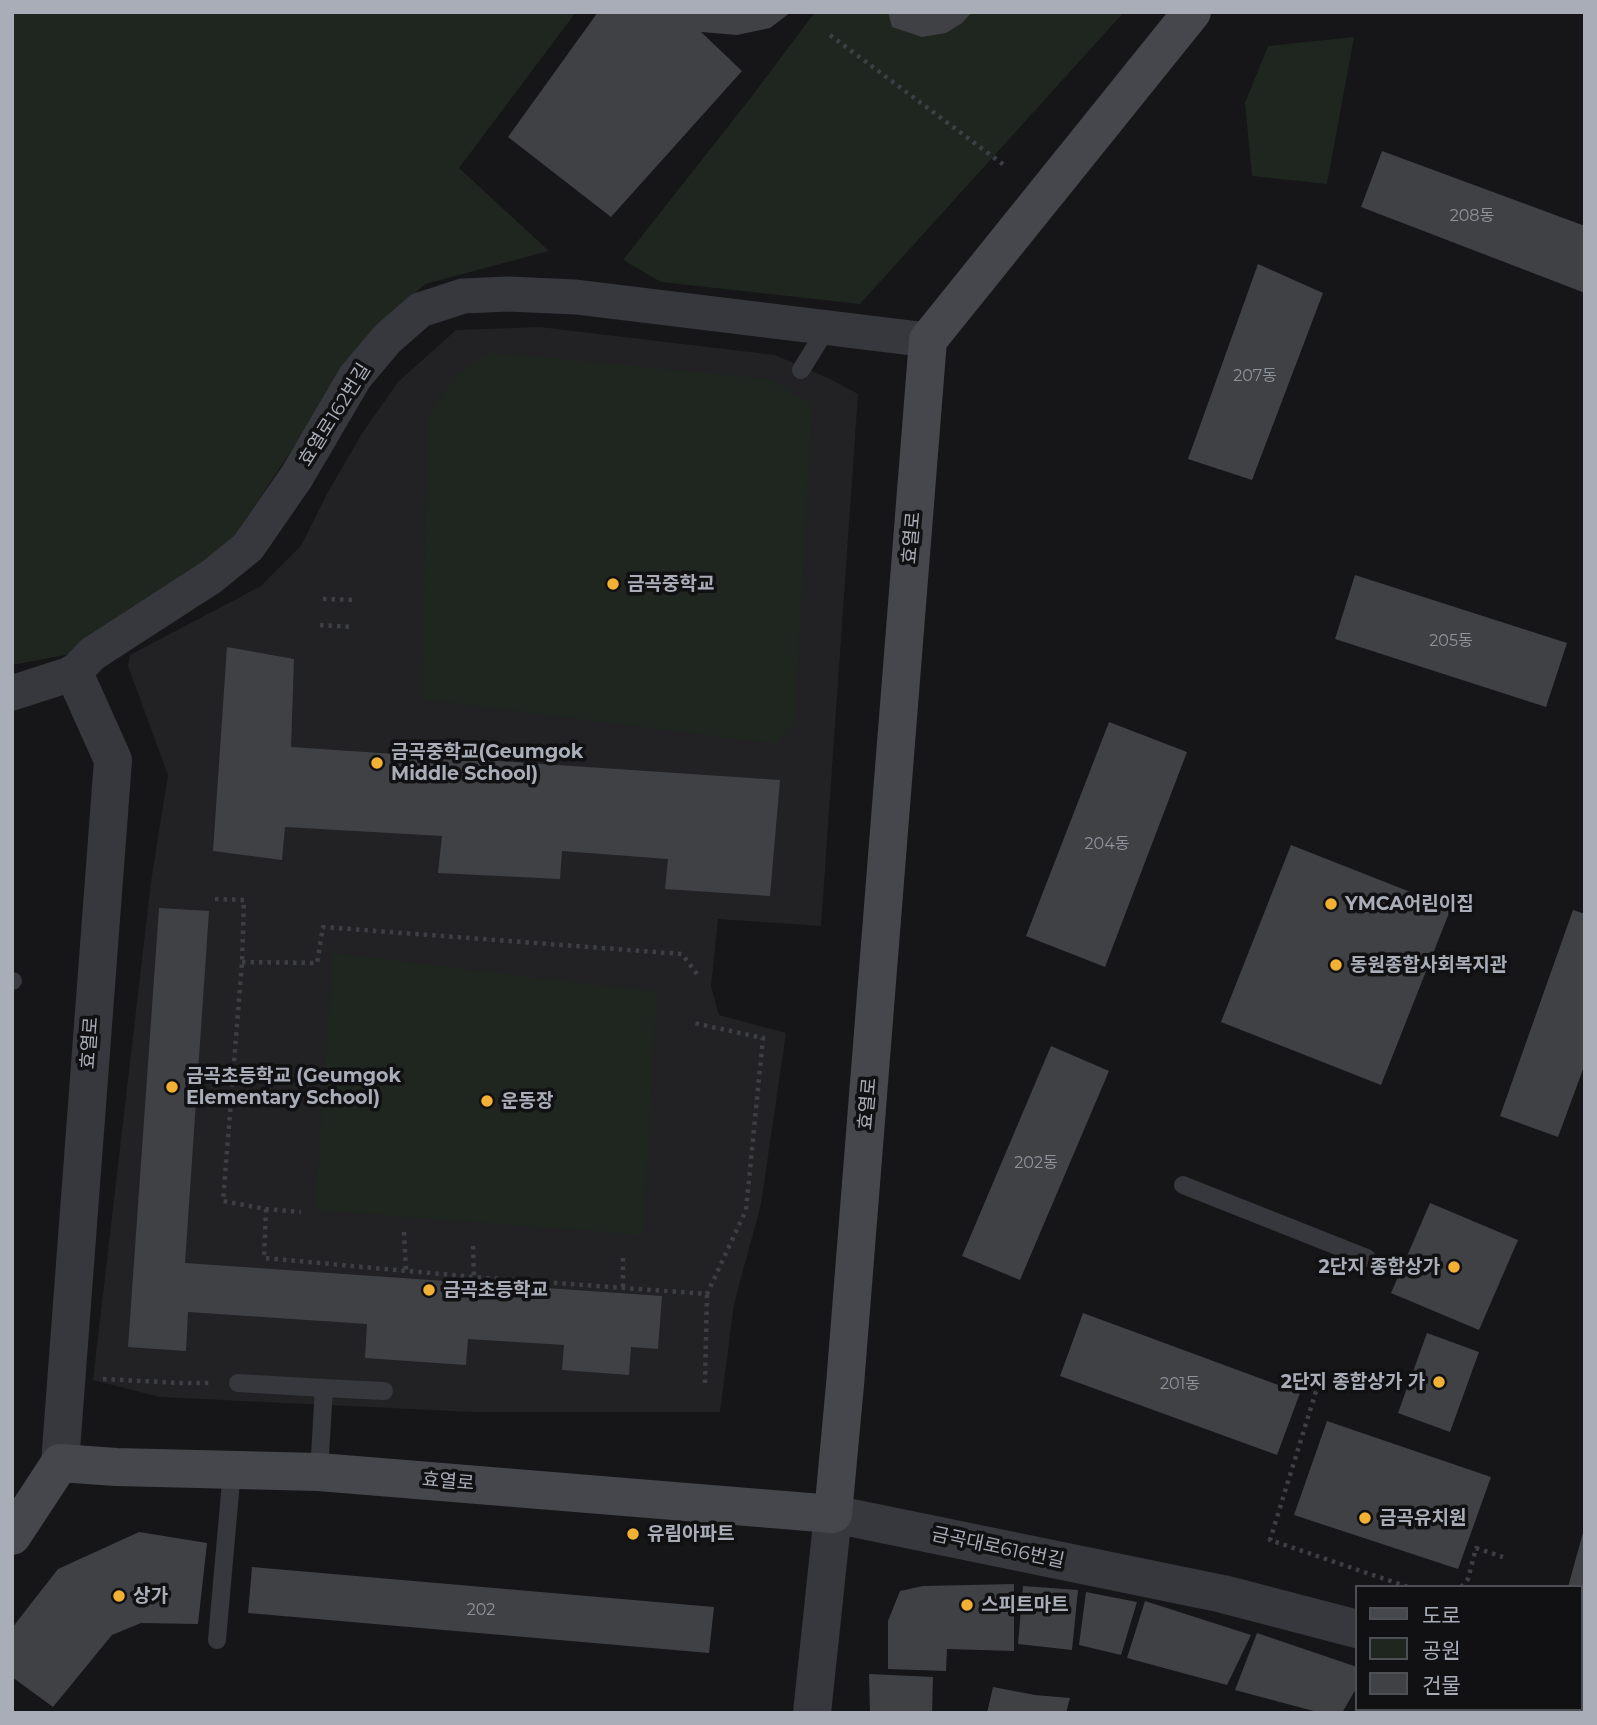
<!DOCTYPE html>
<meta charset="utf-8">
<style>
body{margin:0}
#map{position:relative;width:1597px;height:1725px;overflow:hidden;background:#161618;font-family:Montserrat,"Noto Sans KR",sans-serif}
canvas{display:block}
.frame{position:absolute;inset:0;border:14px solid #a8adb8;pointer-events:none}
.legend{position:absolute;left:1355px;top:1585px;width:228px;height:126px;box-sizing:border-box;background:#111113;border:2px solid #4d4f55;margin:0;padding:9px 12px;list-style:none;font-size:21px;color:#a8adb8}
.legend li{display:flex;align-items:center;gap:14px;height:35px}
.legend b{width:35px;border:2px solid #4d4f55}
</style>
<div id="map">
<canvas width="1597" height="1725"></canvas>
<div class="frame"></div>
<ul class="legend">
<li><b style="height:9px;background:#45474d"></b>도로</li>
<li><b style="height:19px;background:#1e261f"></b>공원</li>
<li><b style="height:19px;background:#404145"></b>건물</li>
</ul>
</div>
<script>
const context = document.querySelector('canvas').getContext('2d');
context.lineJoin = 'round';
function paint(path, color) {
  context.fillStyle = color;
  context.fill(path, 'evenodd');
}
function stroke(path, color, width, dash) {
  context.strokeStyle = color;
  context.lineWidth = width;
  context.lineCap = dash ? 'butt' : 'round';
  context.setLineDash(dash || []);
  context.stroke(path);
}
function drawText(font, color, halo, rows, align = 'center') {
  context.font = font + ' Montserrat,"Noto Sans KR",sans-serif';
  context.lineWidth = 7;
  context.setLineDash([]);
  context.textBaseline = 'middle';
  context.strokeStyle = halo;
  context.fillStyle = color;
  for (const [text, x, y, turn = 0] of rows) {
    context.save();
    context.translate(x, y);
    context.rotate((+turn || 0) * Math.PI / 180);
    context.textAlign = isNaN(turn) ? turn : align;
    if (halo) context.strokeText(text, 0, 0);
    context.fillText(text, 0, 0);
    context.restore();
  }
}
paint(new Path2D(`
 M540 327 775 355 830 379 858 394 821 926 718 919 711 986 719 1015 786 1033 761 1204 734 1304 720 1412H474L160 1397 93 1380 151 882 168 775 128 666 130 655 261 586 301 546 328 492 363 432 398 382 456 330Z`), '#222225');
paint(new Path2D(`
 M12 12H574L573 16 459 168 549 251 425 284 386 322 338 380 229 545 76 653 12 665Z
 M815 12H1124L860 304 661 282 623 260 752 96Z
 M1354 37 1327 184 1252 176 1245 103 1268 46Z
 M489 352 769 379 812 404 795 720 777 744 422 699 428 416 457 375Z
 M333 953 657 992 643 1235 315 1210Z`), '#1e261f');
paint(new Path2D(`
 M598 12H791L770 28 737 35 701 32 742 71 611 217 508 137Z
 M888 12H972L962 23 946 33 922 37 892 27Z
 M1382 151 1585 226V293L1361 207Z
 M1258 264 1323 293 1252 480 1188 459Z
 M1355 575 1567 643 1546 707 1335 639Z
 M227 647 294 659 291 747 780 780 770 896 665 889 668 859 562 851 560 879 438 873 442 836 285 827 282 860 213 851Z
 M1109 722 1187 752 1105 967 1026 936Z
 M1291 845 1451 908 1381 1085 1221 1022Z
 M159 908 209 911 185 1263 662 1296 658 1349 631 1347 629 1375 562 1370 564 1345 468 1339 466 1365 365 1358 367 1324 188 1312 186 1351 128 1347Z
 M1573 910 1585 914V1064L1558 1137 1500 1116Z
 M1051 1046 1109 1071 1020 1280 962 1256Z
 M1430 1203 1518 1240 1479 1330 1391 1293Z
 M1083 1313 1300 1393 1277 1455 1060 1376Z
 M1427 1333 1479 1352 1450 1432 1398 1413Z
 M1327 1421 1491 1477 1458 1569 1294 1515Z
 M1584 1529H1585V1621L1581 1620V1587H1568Z
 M139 1532 207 1543 198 1624 141 1623 112 1635 53 1707 12 1677V1628L58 1569Z
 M252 1567 714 1607 709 1653 248 1613Z
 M1014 1584V1651L947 1649 946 1671 888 1669V1621L900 1591 923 1586Z
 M1023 1586 1078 1590 1072 1650 1018 1644Z
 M1086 1592 1137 1602 1121 1655 1079 1645Z
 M1145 1601 1251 1635 1227 1685 1127 1658Z
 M1257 1633 1357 1667V1687L1342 1713H1321L1235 1690Z
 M869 1674 933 1677 932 1713H870Z
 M993 1687 1035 1695 1070 1698 1066 1713H987Z
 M1355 1709H1463L1462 1713H1354Z`), '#404145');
stroke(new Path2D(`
 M830 35 1004 165
 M323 599 356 600
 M320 625 353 627
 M215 899 244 900 242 962 223 1201 266 1209 301 1212
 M242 962 317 963 323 927 682 954 697 974
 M266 1209 264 1258 474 1277 707 1294 746 1210 763 1038 694 1023
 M404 1232 406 1271
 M473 1246 474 1277
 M623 1287V1254
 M1321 1375 1270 1540 1408 1587
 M103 1379 181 1383H213
 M705 1383 707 1294
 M1461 1587 1468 1579 1476 1548 1503 1557`), '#3d3f44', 4.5, [3.5, 5]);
stroke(new Path2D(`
 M801 370 827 328
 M12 981H13
 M1183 1185 1367 1258
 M238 1383 324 1388
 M319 1472 324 1388 384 1391
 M217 1640 232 1470`), '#37383d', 18);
stroke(new Path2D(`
 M12 693 74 673 92 654 211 577 248 547 297 476 355 377 387 339 420 310 463 296 508 294 576 297 928 340
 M1508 1713 1510 1709`), '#37383d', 35);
stroke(new Path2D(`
 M60 1463 113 760 74 673
 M1581 1695 1585 1696
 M812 1713 833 1514 1223 1594 1357 1629`), '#37383d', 38);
stroke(new Path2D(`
 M12 1536 60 1463 116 1467 319 1472 833 1514 845 1385 928 340 1192 12`), '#45474d', 38);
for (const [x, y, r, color] of [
 [613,584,7,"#f2b134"],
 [377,763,7,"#f2b134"],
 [1331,904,7,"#f2b134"],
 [1336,965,7,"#f2b134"],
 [172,1087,7,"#f2b134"],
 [487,1101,7,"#f2b134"],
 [1454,1267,7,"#f2b134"],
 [429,1290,7,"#f2b134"],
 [1439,1382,7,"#f2b134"],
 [1365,1518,7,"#f2b134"],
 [633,1534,7,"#f2b134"],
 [119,1596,7,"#f2b134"],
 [967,1605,7,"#f2b134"]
]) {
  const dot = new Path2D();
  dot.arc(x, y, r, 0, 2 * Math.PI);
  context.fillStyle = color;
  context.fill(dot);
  stroke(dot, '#111113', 2.5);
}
drawText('16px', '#8e929b', null, [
 ["208동",1472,216],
 ["207동",1255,376],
 ["205동",1451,641],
 ["204동",1107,844],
 ["202동",1036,1163],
 ["201동",1180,1384],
 ["202",481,1610]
]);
drawText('19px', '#a8adb8', '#111113', [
 ["효열로162번길",335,415,-58],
 ["효열로",912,538,-85],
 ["효열로",90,1043,-86],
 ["효열로",868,1104,-85],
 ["효열로",448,1482,5],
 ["금곡대로616번길",998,1548,12]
]);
drawText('bold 19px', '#a8adb8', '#111113', [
 ["금곡중학교",627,584],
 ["금곡중학교(Geumgok",391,752],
 ["Middle School)",391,774],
 ["YMCA어린이집",1345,904],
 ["동원종합사회복지관",1350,965],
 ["금곡초등학교 (Geumgok",186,1076],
 ["Elementary School)",186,1098],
 ["운동장",501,1101],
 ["2단지 종합상가",1440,1267,"right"],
 ["금곡초등학교",443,1290],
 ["2단지 종합상가 가",1425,1382,"right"],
 ["금곡유치원",1379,1518],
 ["유림아파트",647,1534],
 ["상가",133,1596],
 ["스피트마트",981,1605]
], 'left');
</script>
